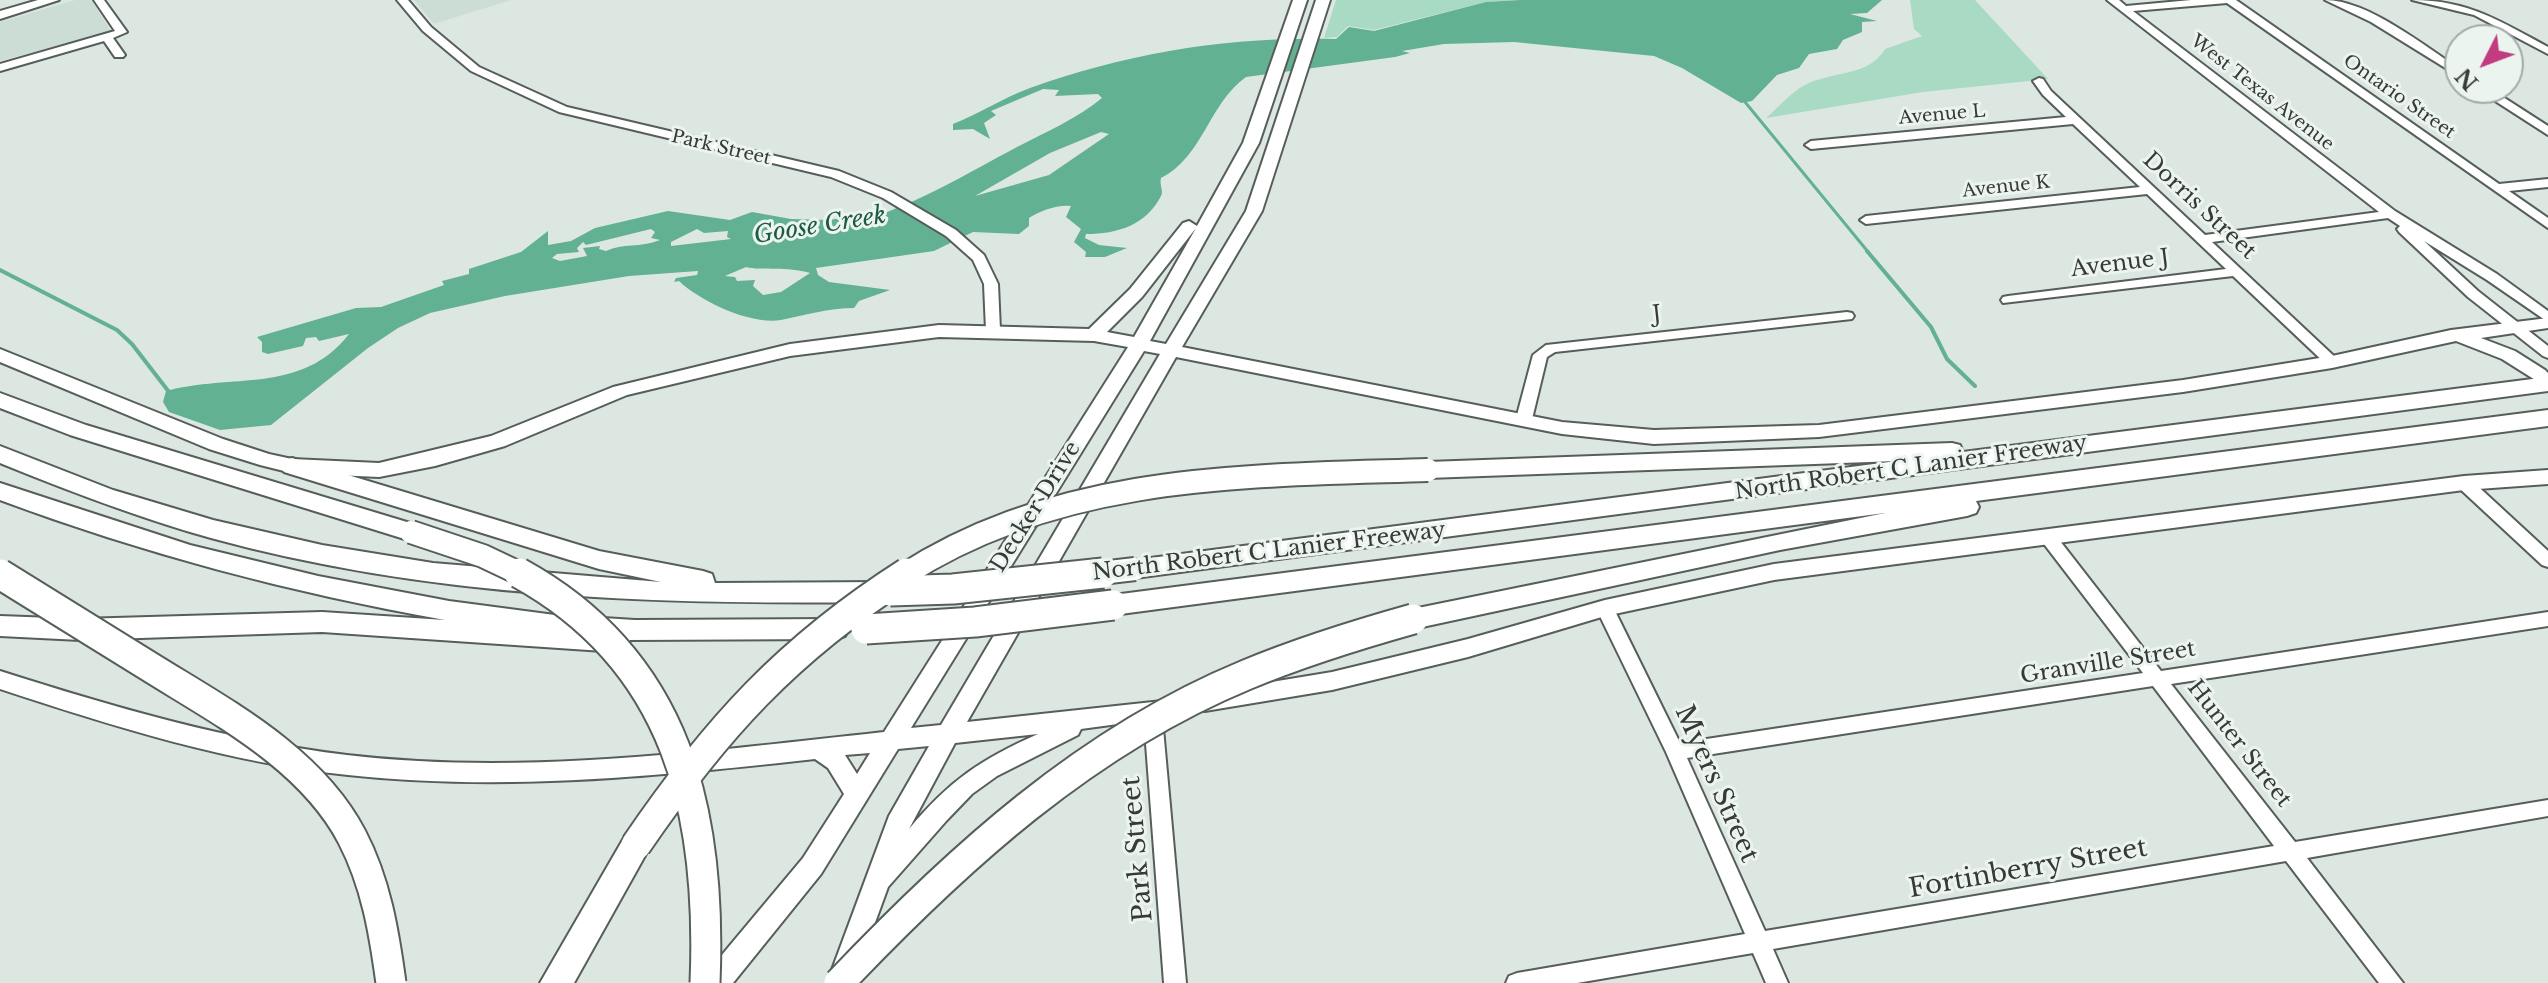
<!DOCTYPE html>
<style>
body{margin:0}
#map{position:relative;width:2548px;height:983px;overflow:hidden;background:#dde7e2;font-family:"Libre Baskerville",serif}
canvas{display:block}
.north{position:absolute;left:2444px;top:24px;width:80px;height:80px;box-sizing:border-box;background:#ebf4ef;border:2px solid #a3aaa6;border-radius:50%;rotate:228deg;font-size:22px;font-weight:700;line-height:32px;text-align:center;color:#373a39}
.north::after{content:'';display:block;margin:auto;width:28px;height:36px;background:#c13c80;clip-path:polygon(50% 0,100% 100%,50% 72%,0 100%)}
</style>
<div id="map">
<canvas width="2548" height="983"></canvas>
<div class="north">N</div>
</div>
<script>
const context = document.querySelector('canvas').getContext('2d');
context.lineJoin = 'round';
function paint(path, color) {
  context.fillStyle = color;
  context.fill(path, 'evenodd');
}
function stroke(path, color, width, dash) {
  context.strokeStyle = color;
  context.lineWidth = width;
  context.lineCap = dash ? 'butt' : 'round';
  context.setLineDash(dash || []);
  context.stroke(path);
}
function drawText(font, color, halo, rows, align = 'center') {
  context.font = font + ' "Libre Baskerville",serif';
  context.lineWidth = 6;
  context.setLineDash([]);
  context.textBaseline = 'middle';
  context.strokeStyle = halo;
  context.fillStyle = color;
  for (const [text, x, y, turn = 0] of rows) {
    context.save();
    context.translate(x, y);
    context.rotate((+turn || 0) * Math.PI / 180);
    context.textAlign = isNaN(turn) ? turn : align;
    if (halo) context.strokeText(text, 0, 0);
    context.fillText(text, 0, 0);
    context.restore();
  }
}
paint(new Path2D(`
 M75 0H91L111 31 0 61V22Z
 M414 0H511L434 24Z`), '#ccddd5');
paint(new Path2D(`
 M1336 0H1517L1486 2 1374 30 1348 26 1337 37 1324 38Z
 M1910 0H1975L2048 79 1923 92 1766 118C1778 108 1791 92 1805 85 1831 71 1869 77 1885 49L1922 36 1914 29Z`), '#a9dac4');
paint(new Path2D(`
 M1520 0H1882L1867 13 1850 14 1877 21 1862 22V32L1843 40 1837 49 1809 54 1799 68 1777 75 1752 101 1741 103 1682 68 1654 56 1514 42 1444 44 1402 51 1410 53 1395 57 1246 77C1209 103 1203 157 1161 178 1159 185 1164 191 1161 196 1146 225 1118 234 1086 234L1085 238 1099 245 1127 248 1105 257H1085L1086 252 1074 242 1081 229 1066 217 1071 206C1059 204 1039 211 1029 218V226L1019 234 973 232 934 251 816 268 818 275 829 282 890 290 859 301 854 308C828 308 806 315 781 320 750 325 700 301 679 281L674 282 676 278 697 275 698 271 629 276 505 296 430 313 398 328 368 348 271 425 220 430 169 412 163 402 166 391C231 373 302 395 349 334L319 341 316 337 306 338 303 346 268 354 262 352V342L257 337 356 308 381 307 444 285 442 281 469 274V269L521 252 548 231V245L571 241 595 228 668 211 730 220 752 212 791 219 830 220 860 214 870 218C922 201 968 173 1017 147 1046 132 1078 118 1102 98L1098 94 1055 96 1059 90 1043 89 991 111 996 115 984 123 990 139 973 129 953 130V124C980 113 1003 98 1030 88 1129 52 1233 36 1336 39L1349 27 1374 31 1486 2ZM1101 132 1109 134 1049 175 975 196 1050 153ZM651 229 655 232 651 238 660 240C640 248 623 243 606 251L599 249 600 246 583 248 587 256 560 261 552 258 557 254 579 252 577 248 583 242 586 245ZM697 229 704 233 728 231 727 237 731 239 671 246V242ZM746 267C762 271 787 266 810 273L781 292 763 295 753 286 755 280 737 281 735 277 725 276Z`), '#62b192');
stroke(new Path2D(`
 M1745 102 1869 253`), '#62b192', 3);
stroke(new Path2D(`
 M1867 251 1931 327 1947 359 1975 386
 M0 270 117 330 132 344 169 392`), '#62b192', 4);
const minor = new Path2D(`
 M94 0H104L127 32 113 38 125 55 123 57H115L104 41 0 71V64L115 31Z
 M397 0H408L431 27 479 67 567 107 839 171 891 192 956 230 984 255 998 284 1000 330 993 334 986 330 984 284 973 260 946 236 883 198 831 177 559 112 471 71 423 31Z
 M2107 0H2119L2126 6 2191 0H2236L2499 184 2548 179V187L2509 191 2548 218V228L2227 3 2133 11 2395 211 2497 274 2548 311V322L2487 280 2424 241 2478 291 2548 346V358L2543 356 2468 297 2399 232 2397 229 2400 226 2388 218 2212 242 2337 359 2339 362 2332 367 2327 365 2233 276 2003 303 2001 300 2003 297 2008 296 2226 269 2147 194 1866 224 1860 220 1866 216 2140 187 2073 124 1811 149 1805 145 1811 141 2066 117 2043 95 2033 81 2039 78 2043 79 2051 91 2205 235 2379 212Z
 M2325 0C2368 0 2424 46 2460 69V77L2371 22Z
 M2412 0C2468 0 2500 21 2548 47V54L2474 15Z
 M2475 88H2489L2548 126V135Z
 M1847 312 1852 313 1854 316 1852 319 1555 352 1547 357 1532 419 1524 424 1516 419 1533 355 1546 345Z
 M2464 477 2470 479 2548 551V567L2542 565 2458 487 2456 483 2458 479Z
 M2047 530 2053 532 2161 671 2548 612V626L2171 684 2295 842 2548 800V816L2307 858 2403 983H2379L2286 861 1773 949 1788 983H1766L1753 953 1577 983H1506L1509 976 1517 973 1745 934 1666 752 1596 608 1599 603H1611L1680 743 2143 673 2041 540 2039 536 2041 532ZM2153 686 2274 846 1765 931 1687 758Z
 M1153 709 1160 712 1162 717 1186 983H1164L1144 717 1146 712Z`);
const major = new Path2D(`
 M38 0H59L0 19V11Z
 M1293 0H1307L1259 143 1150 341 1166 344 1246 211 1316 0H1330L1262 211 1182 347 1562 422 1654 430 1819 425 2183 380 2332 356 2451 330 2548 318V328L2481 338 2515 351 2545 370 2548 373V388L2502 359 2456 341 2332 368 2183 392 1819 437 1654 444 1562 434 1176 357 967 722 1162 701 1170 703 1174 710 1170 717 1081 729 1078 735 997 776 972 794 947 820 888 887 853 983H833L830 975 889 816 929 746 898 749 821 874 733 983H703L706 974 803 858 844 794 828 768 815 759C661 776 504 792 348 775 230 763 112 726 0 689V671C113 707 229 741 347 755 525 776 706 751 884 732L1128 347 1094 341 939 337 790 356 627 395 505 446 435 466 379 477 292 473 260 465 209 449 0 362V349L223 439 269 454 292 459 379 463 491 436 613 387 790 344 939 325 1089 329 1130 289 1183 223 1189 221 1197 226 1243 143ZM1196 228 1134 337 1107 332 1142 297ZM1144 351 1160 354 941 725 911 728ZM1038 734C981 759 949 781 909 829L955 743ZM870 753 857 774 845 755Z
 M2548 470V484L2464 490 1774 580 1605 616 1468 657 1332 690 1205 711 1197 709 1194 702 1197 695 1205 693 1332 672 1468 639 1605 600 1774 564 2464 476Z`);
const highway = new Path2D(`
 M2548 377V391L1135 578 1126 576 1122 569 1126 562 1135 560 1897 461 1428 478 1416 470 1428 462 1952 443 1960 445 1963 452Z
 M0 393 86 425 420 526 423 532 420 538 411 541 70 435 0 408Z
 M2548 410V426L1976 501 1979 507 1976 513 1967 516 1780 550 1413 629 1404 626 1400 619 1404 612 1413 609 1885 513 1113 615 1104 612 1100 605 1104 598 1113 595Z
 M0 446 113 490 213 520 322 545 433 563 661 582 599 569 284 472 280 466 284 460 292 458 599 551 703 571 712 574 715 583 883 582 892 585 896 592 892 599 883 602C657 605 430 598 211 538 139 518 69 491 0 463Z
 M0 483 190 545 318 576 449 601 555 615 635 620 836 619 845 622 849 629 845 636 836 639 630 640 627 649 618 652 322 632 80 640 0 636V616L80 619 322 612 445 620C293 593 145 554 0 500Z
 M636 832 647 836 651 845 574 983H540L625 836Z`);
stroke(minor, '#565e5a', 4);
stroke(major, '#565e5a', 4);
stroke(highway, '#565e5a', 4);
paint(minor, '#fff');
paint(major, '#fff');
paint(highway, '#fff');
const highwayBridgeFar1 = new Path2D(`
 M411 532 483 556 523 575
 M904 575C1061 473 1248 476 1428 470
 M1084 575 1135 569`);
const highwayBridge = new Path2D(`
 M519 573C679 661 712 814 705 983
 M0 574C50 605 100 636 150 667 222 712 311 758 352 837 376 883 384 932 391 983
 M890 591 953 589 1103 573
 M866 629 975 622 1113 605
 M636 845C715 729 788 649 907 573
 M839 983C957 859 1086 741 1246 675 1301 652 1356 635 1413 619`);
stroke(highwayBridgeFar1, '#565e5a', 26, []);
stroke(highwayBridge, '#565e5a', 33, []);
stroke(highwayBridgeFar1, '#fff', 22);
stroke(highwayBridge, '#fff', 29);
drawText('18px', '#373a39', '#ebf4ef', [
 ["West Texas Avenue",2262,93,38],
 ["Ontario Street",2399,97,35],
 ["Avenue L",1942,115,-5],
 ["Park Street",721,148,13],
 ["Avenue K",2006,187,-6]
]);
drawText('22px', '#373a39', '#ebf4ef', [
 ["Dorris Street",2199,206,43],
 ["Avenue J",2120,264,-7],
 ["J",1657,315,-6],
 ["North Robert C Lanier Freeway",1911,468,-8],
 ["Decker Drive",1036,507,-58],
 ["North Robert C Lanier Freeway",1269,552,-7],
 ["Granville Street",2108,663,-9],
 ["Hunter Street",2239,744,52]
]);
drawText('italic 24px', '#1c5a44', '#ebf4ef', [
 ["Goose Creek",820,226,-9]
]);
drawText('26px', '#373a39', '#ebf4ef', [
 ["Myers Street",1716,784,66],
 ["Park Street",1138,849,-95],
 ["Fortinberry Street",2028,869,-10]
]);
</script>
